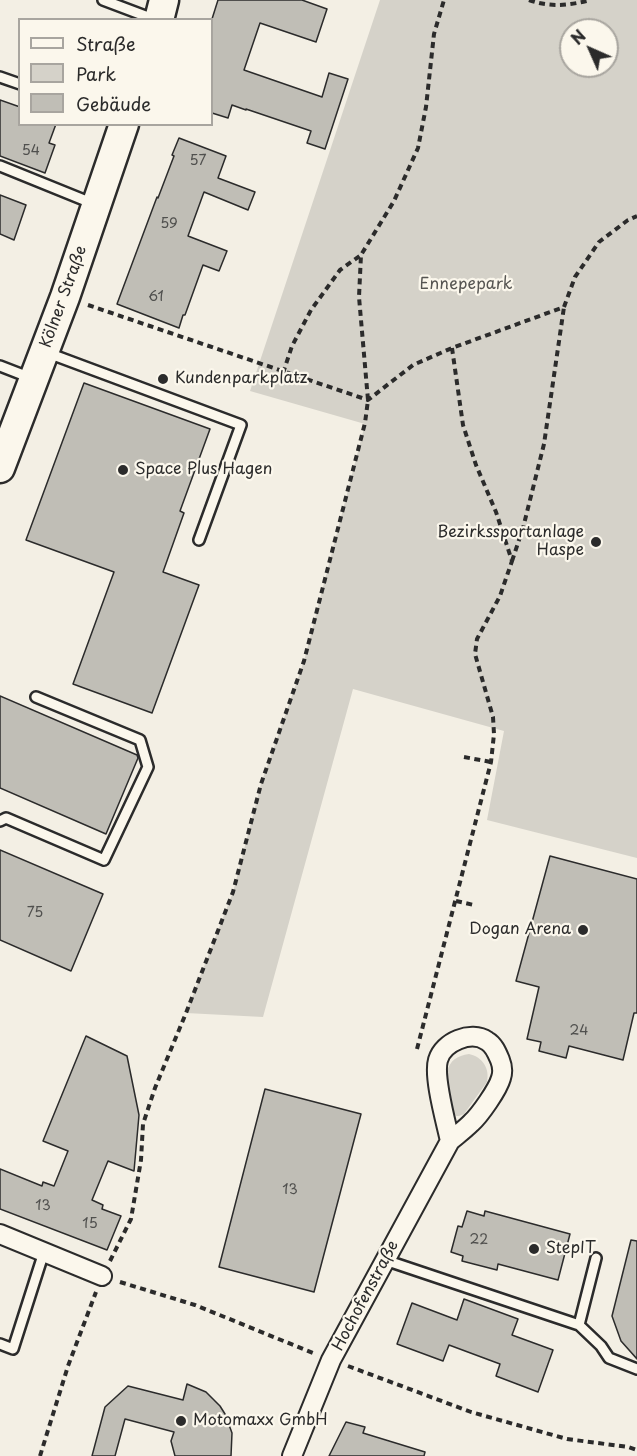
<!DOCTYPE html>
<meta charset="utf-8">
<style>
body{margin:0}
#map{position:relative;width:637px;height:1456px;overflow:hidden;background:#f3efe4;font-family:"Playpen Sans",sans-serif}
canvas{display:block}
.legend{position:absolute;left:18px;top:18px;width:195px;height:108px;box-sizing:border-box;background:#fbf7ec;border:2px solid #a8a59f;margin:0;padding:8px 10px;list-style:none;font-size:18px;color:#2b2b2b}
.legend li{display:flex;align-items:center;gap:12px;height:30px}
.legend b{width:30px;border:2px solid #a8a59f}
.north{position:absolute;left:559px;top:18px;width:60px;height:60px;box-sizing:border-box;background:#fbf7ec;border:2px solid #a8a59f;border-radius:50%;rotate:315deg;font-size:16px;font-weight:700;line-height:24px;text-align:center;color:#2b2b2b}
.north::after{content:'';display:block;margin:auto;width:21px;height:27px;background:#2b2b2b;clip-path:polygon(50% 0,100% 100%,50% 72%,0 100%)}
</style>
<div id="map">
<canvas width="637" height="1456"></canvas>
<ul class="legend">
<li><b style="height:8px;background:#fbf7ec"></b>Straße</li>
<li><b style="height:16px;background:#d5d2c9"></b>Park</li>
<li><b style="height:16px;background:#c0beb6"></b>Gebäude</li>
</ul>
<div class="north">N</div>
</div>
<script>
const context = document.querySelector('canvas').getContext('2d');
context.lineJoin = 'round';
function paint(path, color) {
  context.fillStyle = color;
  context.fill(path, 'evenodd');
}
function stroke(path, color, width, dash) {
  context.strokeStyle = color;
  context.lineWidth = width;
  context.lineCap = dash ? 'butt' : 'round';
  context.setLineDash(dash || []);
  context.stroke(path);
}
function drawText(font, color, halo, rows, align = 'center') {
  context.font = font + ' "Playpen Sans",sans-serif';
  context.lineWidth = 4.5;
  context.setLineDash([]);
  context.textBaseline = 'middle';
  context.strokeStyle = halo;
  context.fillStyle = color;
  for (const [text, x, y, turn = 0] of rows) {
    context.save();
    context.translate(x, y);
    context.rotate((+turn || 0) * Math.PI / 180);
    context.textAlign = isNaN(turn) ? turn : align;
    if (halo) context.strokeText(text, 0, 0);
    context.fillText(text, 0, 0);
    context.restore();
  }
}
paint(new Path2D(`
 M380 0H637V858L487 820 504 731 353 689 263 1017 186 1013 233 892 261 784 304 661 365 424 250 391ZM571 30H607V66H571Z
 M469 1054C483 1057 490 1069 487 1082L464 1114 459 1116H456L453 1112 447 1072C450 1060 457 1056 469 1054Z`), '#d5d2c9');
const building = new Path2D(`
 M218 0H302L327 9 316 42 260 23 244 70 322 97 329 73 348 79 325 149 307 143 311 131 246 109V110L232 105 228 118 212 113V19Z
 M0 100 20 107V124H56L49 143 55 145 45 173 0 156Z
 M179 138 226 156 218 178 255 192 248 210 204 192 188 236 227 251 219 271 203 265 185 315H183L179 328 117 304 157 197 158 198 174 156 172 155Z
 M0 195 26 205 14 240 0 234Z
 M84 383 210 429 180 511 184 513 163 572 199 585 152 713 73 684 114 572 26 540Z
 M0 696 137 755 138 758 106 834 0 788Z
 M0 850 103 894 71 971 0 940Z
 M550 856 637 879V1013H634L623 1060 569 1046 566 1058 539 1051 541 1042 527 1039 539 987 516 981Z
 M86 1036 127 1056 139 1115 134 1171 108 1161 92 1200 103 1205 102 1209 121 1216 107 1250 0 1209V1169L42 1186 43 1182 54 1186 68 1151 43 1141Z
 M265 1089 361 1114 314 1292 219 1267Z
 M467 1211 484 1216 485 1211 570 1234 558 1280 498 1264 497 1270 462 1261 463 1256 451 1252 458 1226 462 1227Z
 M631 1240 637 1241V1359L621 1341 612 1316Z
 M464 1299 518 1319 512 1335 553 1350 538 1392 496 1376 500 1364 449 1345 443 1361 397 1344 412 1303 457 1320Z
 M187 1384 206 1392 220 1406 225 1414 232 1433 231 1456H175L171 1441 174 1432 125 1419 115 1456H92L105 1407 128 1386 183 1400Z
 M346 1422 365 1427 363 1433 425 1452 424 1456H329Z`);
paint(building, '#c0beb6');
stroke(building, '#2b2b2b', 1.5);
const service = new Path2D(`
 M103 0 156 20
 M0 77 20 84
 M0 166 94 204
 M48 353 241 425 199 540
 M0 366 31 378
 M0 821 6 818 104 860 148 767 140 740 36 697
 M385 1260 579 1325 596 1258
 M579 1325 601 1346 609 1358 637 1369
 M0 1344 13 1349 44 1252`);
const minor = new Path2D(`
 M0 1234 102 1276
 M292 1456 331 1360 450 1141C457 1135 464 1130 471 1123 480 1115 498 1089 501 1078 503 1072 502 1065 500 1060 497 1053 494 1045 487 1041 471 1030 443 1042 438 1060 433 1077 446 1122 450 1141`);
const primary = new Path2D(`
 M159 20 164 0
 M0 468 65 297 124 124`);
stroke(service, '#2b2b2b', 14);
stroke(minor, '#2b2b2b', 22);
stroke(primary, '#2b2b2b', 33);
stroke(new Path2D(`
 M529 0C551 8 570 5 591 0
 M88 305 368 400 413 365 452 348 564 307 575 277 599 242 628 220 637 216
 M283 373 292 346 311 310 340 270 361 255
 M512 561 523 528 544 444 564 307
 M464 757 491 762
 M456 901 474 905
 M417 1049 491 762 494 734 493 717 475 654 477 639 500 596 512 561 496 512 476 465 463 425 452 348
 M110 1261 131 1219 141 1160 143 1124 155 1088 186 1013 233 892 261 784 304 661 365 423 368 400 359 297 361 255 394 201 418 148 426 107 434 34 444 0
 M120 1282 195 1305 313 1353
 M348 1366 471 1412 567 1439 628 1447 637 1450
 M40 1456 68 1366 96 1292`), '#2b2b2b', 4, [6, 4.5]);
stroke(service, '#fbf7ec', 9);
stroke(minor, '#fbf7ec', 18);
stroke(primary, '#fbf7ec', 28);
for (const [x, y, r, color] of [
 [163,379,6,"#2b2b2b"],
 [123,470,6,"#2b2b2b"],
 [596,542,6,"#2b2b2b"],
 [583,930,6,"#2b2b2b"],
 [534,1249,6,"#2b2b2b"],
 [181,1421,6,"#2b2b2b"]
]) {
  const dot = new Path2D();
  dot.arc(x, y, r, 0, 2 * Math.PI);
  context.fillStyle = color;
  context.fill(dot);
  stroke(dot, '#fbf7ec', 2);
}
drawText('14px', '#50504e', null, [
 ["54",31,151],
 ["57",198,161],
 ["59",169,224],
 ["61",156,297],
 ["75",35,913],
 ["24",579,1031],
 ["13",290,1190],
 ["13",43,1206],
 ["15",90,1224],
 ["22",479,1240]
]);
drawText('16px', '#565552', '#fbf7ec', [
 ["Ennepepark",466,285]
]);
drawText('16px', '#2b2b2b', '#fbf7ec', [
 ["Kölner Straße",64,297,-70],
 ["Hochofenstraße",366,1296,-62]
]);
drawText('16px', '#2b2b2b', '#fbf7ec', [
 ["Kundenparkplatz",175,379],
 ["Space Plus Hagen",135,470],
 ["Bezirkssportanlage",584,533,"right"],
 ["Haspe",584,551,"right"],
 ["Dogan Arena",571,930,"right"],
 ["StepIT",546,1249],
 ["Motomaxx GmbH",193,1421]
], 'left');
</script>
